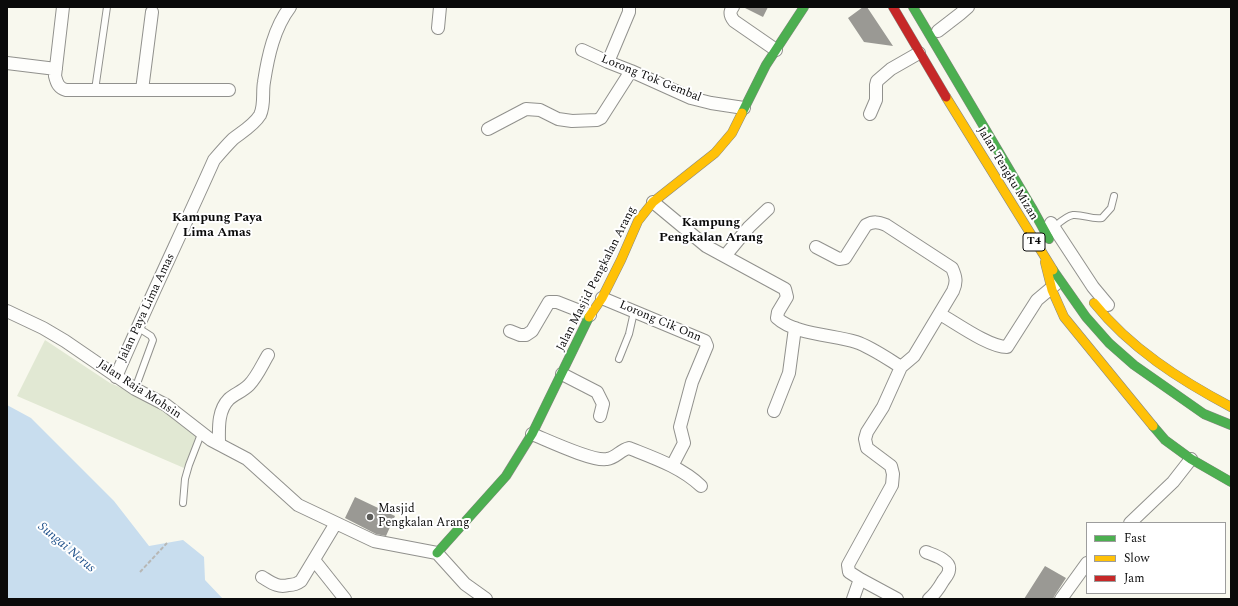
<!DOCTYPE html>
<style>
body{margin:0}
#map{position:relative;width:1238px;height:606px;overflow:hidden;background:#f8f8ee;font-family:Spectral,serif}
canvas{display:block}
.frame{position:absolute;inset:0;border:8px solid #0a0a0a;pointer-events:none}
.legend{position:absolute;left:1086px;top:522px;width:140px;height:72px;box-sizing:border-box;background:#fff;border:1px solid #9d9d9d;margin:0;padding:5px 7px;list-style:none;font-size:12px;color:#0a0a0a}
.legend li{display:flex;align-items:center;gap:8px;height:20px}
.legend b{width:20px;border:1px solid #9d9d9d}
</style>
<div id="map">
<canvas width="1238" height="606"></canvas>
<div class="frame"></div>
<ul class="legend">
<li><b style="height:5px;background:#4caf50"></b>Fast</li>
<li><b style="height:5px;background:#ffc107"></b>Slow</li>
<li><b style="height:5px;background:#c62828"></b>Jam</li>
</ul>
</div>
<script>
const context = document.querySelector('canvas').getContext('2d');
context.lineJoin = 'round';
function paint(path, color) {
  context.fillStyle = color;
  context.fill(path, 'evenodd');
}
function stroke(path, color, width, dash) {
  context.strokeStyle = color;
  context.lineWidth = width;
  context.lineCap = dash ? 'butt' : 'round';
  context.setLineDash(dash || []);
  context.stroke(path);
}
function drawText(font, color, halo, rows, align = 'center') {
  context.font = font + ' Spectral,serif';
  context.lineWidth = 4;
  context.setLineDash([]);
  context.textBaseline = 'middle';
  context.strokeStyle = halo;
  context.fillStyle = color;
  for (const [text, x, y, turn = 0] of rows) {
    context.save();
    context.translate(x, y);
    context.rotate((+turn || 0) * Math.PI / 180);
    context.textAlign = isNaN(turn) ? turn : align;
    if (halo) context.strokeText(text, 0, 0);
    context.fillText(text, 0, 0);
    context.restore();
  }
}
paint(new Path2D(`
 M45 340 110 383 161 405 196 437 184 468 17 396Z`), '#e1e8d3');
paint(new Path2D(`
 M7 405 31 418 114 501 149 546 183 540 204 557 205 580 223 599H9L7 596Z`), '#c8ddee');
paint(new Path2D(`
 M743 7H768L763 17Z
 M863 7H867L893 46 864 42 848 18Z
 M355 497 395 516 386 536 376 534 345 518Z
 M1045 566 1066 578 1055 595 1053 599H1024Z`), '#9a9994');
const lane = new Path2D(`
 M95 90 107 7
 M1053 228C1059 223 1066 216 1073 215 1083 214 1092 220 1102 218L1111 208 1114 196
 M619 359 629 334 634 312
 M135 389 153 340 151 336 137 327
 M183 503 185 479 189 465 201 434`);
const street = new Path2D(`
 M63 7 55 76C57 84 59 88 66 90H229
 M733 7C729 12 730 16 734 21L776 50
 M438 28 440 7
 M938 31 960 14 968 7
 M582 50 608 62 631 71 691 98 711 103 744 108
 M608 62 629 12V7
 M7 63 56 69
 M142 90 152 12
 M870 114 876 100V85L877 81 891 69 919 53
 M488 129 526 109 540 110 558 119 572 121 597 120 601 118 631 71
 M653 202 706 246 785 289 787 297 778 312 777 318C794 334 833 335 856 342 871 347 888 359 901 367L883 407 867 432 865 439 867 448 891 466 893 474 892 485 848 565 849 572 860 579 853 599
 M1051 223 1093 287 1108 305
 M816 247 839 259 845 258 866 225C874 221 878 222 886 225L952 268C956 277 957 282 953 291L914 356 901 367
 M725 256 749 227 768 209
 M602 298 705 341 707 346 692 382 680 427 684 443 672 466
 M7 311 43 328 65 341 135 389 166 405 211 440 247 459 298 505 374 541 437 553 465 584 486 599
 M940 314C956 323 989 347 1007 347L1037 300 1056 284
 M510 331 520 335H526L532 331 549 302H557L590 315
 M562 374 597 392 603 404 600 416
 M116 377C147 304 182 232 214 160 220 153 226 146 233 139 242 132 254 125 260 115 265 105 262 92 264 82 268 56 274 28 290 7
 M774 411 789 373 795 328
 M532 434C547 440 593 462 607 459 616 458 620 450 629 448 654 458 681 467 701 486
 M219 444C219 430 217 411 229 399 235 394 243 391 249 385 257 377 262 365 268 355
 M1130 523 1173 482 1191 459
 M926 552C933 555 951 560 949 570 949 574 945 578 943 581 939 588 935 594 929 599
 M314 560 345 599
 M262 577C272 583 278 588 289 585 294 585 297 584 301 581L336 523
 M860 579 897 599
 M1061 599 1087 563`);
const fast = new Path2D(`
 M913 7 1032 208 1049 239
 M742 113 766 65 804 7
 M1053 270 1086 317 1109 343 1134 365 1204 414 1231 425
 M1153 426 1165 440 1191 459 1231 482
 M437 553 506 476 532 434 589 317`);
const slow = new Path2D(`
 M946 97 1053 270
 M1045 262 1052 290 1064 317 1153 426
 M1094 303C1130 348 1180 380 1231 407
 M589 317 602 298 621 260 638 221 653 202 715 153 732 133 742 113`);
const jam = new Path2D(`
 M893 7 946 97`);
stroke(lane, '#91918d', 8);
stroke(street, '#91918d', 14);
stroke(fast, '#888883', 10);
stroke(slow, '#888883', 10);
stroke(jam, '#888883', 10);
stroke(new Path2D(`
 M140 572 167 543`), '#b7b7b5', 2, [4, 2]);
stroke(lane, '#fefefc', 6);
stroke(street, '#fefefc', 12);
stroke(fast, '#4caf50', 9);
stroke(slow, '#ffc107', 9);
stroke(jam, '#c62828', 9);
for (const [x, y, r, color] of [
 [370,517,4,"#5d5d5a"]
]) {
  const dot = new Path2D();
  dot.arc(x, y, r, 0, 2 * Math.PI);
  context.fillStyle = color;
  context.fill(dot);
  stroke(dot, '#fff', 1.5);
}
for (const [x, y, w] of [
 [1034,242,22]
]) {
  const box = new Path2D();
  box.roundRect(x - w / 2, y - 9, w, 18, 3);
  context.fillStyle = '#fff';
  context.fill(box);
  stroke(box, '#0a0a0a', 1);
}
drawText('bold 11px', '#0a0a0a', null, [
 ["T4",1034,242]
]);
drawText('12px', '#0a0a0a', '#fff', [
 ["Lorong Tok Gembal",651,79,22],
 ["Jalan Tengku Mizan",1007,174,59],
 ["Jalan Masjid Pengkalan Arang",597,279,-63],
 ["Jalan Paya Lima Amas",147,308,-65],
 ["Lorong Cik Onn",660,322,23],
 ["Jalan Raja Mohsin",139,390,33]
]);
drawText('12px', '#0a0a0a', '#fff', [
 ["Masjid",378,510],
 ["Pengkalan Arang",378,524]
], 'left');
drawText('bold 13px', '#0a0a0a', '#fff', [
 ["Kampung Paya",217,218],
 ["Lima Amas",217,233],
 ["Kampung",711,223],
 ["Pengkalan Arang",711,238]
]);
drawText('italic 13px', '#22538c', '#fff', [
 ["Sungai Nerus",66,548,40]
]);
</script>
